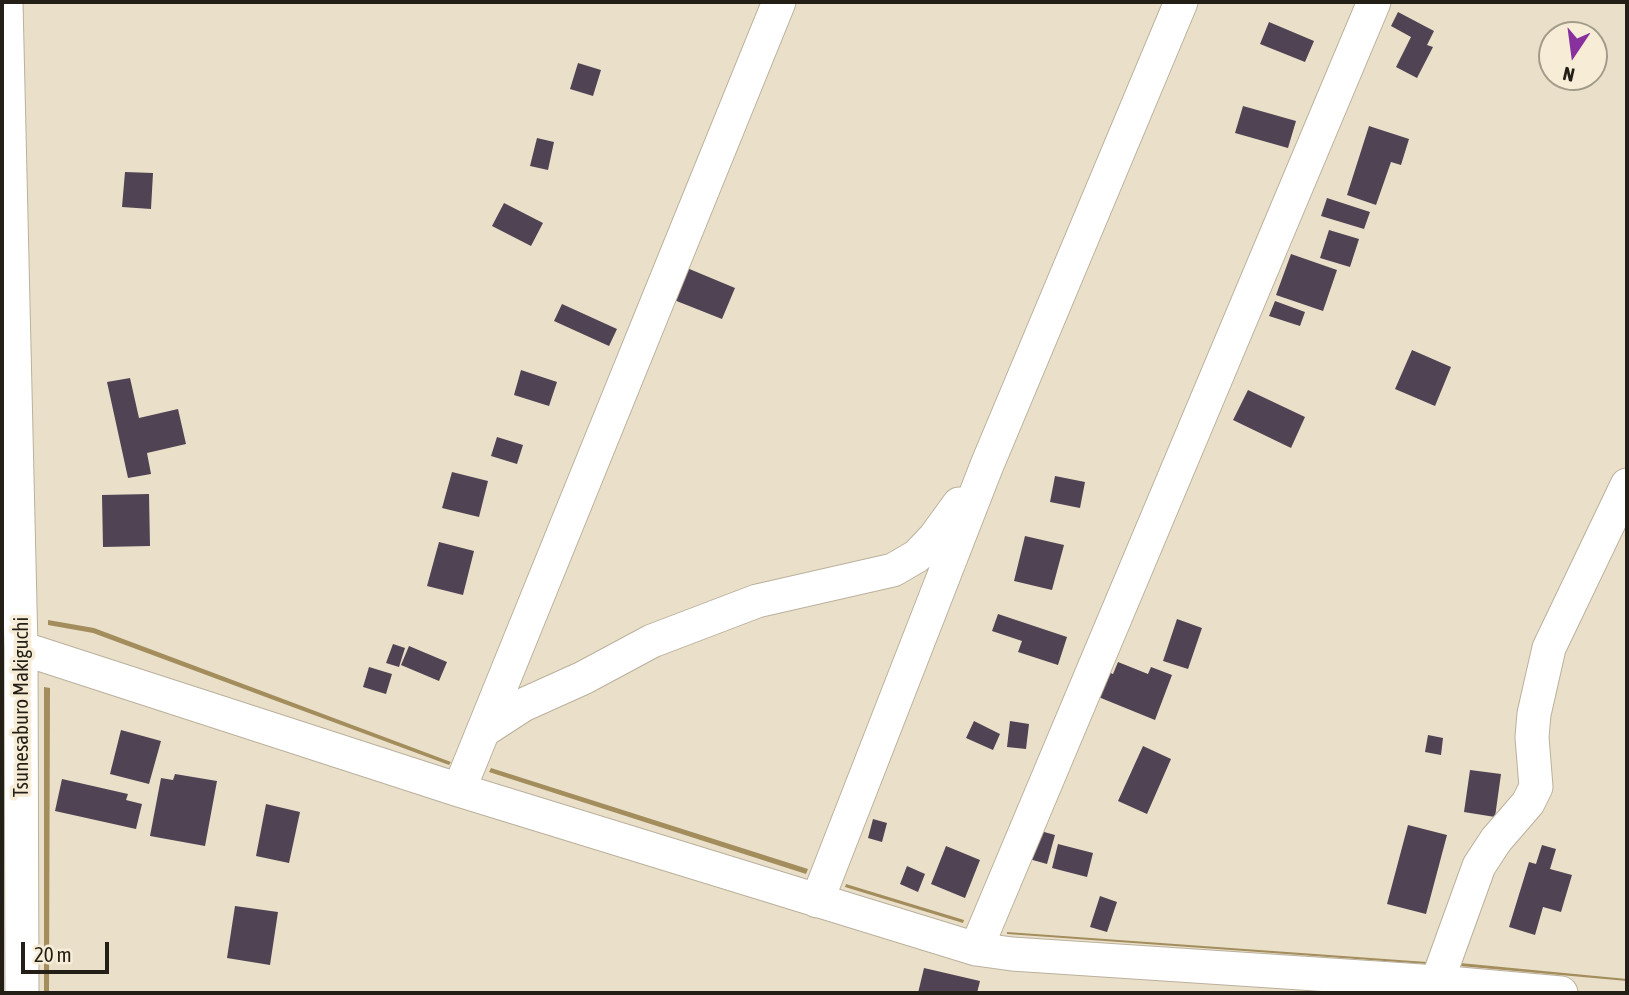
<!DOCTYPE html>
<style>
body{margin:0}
#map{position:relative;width:1629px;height:995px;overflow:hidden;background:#eae0ca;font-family:"Asap Condensed",sans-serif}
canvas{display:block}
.frame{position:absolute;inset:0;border:4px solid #231f17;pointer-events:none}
.north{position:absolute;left:1538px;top:21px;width:70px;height:70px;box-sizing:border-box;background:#f7edd7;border:2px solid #a29b8a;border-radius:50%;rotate:193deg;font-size:19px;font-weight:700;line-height:28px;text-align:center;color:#231f17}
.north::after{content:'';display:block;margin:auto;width:24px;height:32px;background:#88319e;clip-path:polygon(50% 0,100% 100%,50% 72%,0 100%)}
.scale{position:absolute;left:21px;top:942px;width:88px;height:32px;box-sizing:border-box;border:4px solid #231f17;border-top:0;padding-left:9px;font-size:21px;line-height:24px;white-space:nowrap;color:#231f17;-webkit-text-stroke:5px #f7edd7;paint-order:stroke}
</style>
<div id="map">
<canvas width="1629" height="995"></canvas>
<div class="frame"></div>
<div class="north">N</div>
<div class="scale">20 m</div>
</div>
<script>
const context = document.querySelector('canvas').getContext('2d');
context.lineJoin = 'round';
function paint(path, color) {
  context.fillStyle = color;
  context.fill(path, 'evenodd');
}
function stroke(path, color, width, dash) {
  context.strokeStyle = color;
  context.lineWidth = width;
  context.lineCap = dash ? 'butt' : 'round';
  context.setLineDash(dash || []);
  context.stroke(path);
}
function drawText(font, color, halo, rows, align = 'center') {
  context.font = font + ' "Asap Condensed",sans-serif';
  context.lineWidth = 7;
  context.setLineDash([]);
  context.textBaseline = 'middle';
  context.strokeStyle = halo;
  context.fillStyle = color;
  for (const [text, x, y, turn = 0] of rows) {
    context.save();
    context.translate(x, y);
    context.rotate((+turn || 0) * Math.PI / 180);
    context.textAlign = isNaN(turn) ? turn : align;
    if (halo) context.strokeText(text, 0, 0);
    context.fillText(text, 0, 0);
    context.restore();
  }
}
paint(new Path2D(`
 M48 620 94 628 451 762 449 765 93 633 48 625Z
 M44 687 50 688 49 993H44Z
 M491 768 808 869 806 874 489 772Z
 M846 884 964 920 963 923 845 887Z
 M1007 932 1427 962 1426 964 1007 934Z
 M1460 963 1627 979V981L1460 966Z`), '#a38d5d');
paint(new Path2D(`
 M1398 12 1434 31 1427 45 1433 47 1417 78 1396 67 1411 37 1391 26Z
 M1269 22 1314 41 1305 62 1260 44Z
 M578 63 601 70 593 96 570 89Z
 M1243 106 1296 121 1288 148 1235 133Z
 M1369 126 1409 139 1401 165 1391 162 1376 205 1347 195Z
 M537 138 554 142 548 170 530 166Z
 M125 172 153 173 151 209 122 207Z
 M1327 198 1370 212 1364 229 1321 216Z
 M504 203 543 223 531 246 492 226Z
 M1329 230 1359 239 1350 267 1320 258Z
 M1291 254 1337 270 1323 311 1276 295Z
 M687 268 735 288 722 319 674 300Z
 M1275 301 1305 312 1300 326 1269 316Z
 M562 304 617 329 609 346 554 321Z
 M1412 350 1451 367 1435 406 1395 389Z
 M521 370 557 382 549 406 514 395Z
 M130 378 139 418 178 409 186 444 147 453 151 474 128 478 107 382Z
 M1248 390 1305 417 1291 448 1233 420Z
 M497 437 523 445 517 464 491 456Z
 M452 472 488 481 479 517 442 508Z
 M1055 476 1085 482 1080 508 1050 502Z
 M149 494 150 546 103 547 102 495Z
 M1025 536 1064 545 1052 590 1014 581Z
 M439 542 474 551 463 595 427 586Z
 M998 614 1067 637 1058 665 1018 652 1022 641 992 631Z
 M1177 619 1202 628 1188 669 1163 661Z
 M393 644 405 648 399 667 386 663Z
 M409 646 447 662 439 681 401 665Z
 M1118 662 1148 674 1151 667 1172 675 1155 720 1096 696 1106 671 1113 674Z
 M369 667 392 674 386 694 363 687Z
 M974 721 1000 734 993 750 966 738Z
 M1010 721 1029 724 1026 749 1007 747Z
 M121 730 161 741 149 784 110 774Z
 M1428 735 1443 738 1441 755 1425 752Z
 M1143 746 1171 759 1147 814 1118 801Z
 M1470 770 1501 774 1495 817 1464 812Z
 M175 774 217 781 205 846 150 836 161 778 173 780Z
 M62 779 128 794 126 800 142 804 136 829 55 811Z
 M266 804 300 812 289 863 256 856Z
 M873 819 887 823 882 842 868 838Z
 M1408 825 1447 835 1426 914 1387 904Z
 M1037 830 1055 835 1047 864 1029 859Z
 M1058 844 1093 853 1087 877 1052 868Z
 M1542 845 1556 849 1550 869 1572 875 1561 912 1543 907 1535 935 1509 927 1529 862 1536 864Z
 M946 846 980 860 965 898 931 884Z
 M907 866 925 874 918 892 900 884Z
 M1100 896 1117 902 1107 932 1090 927Z
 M235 906 278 912 270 965 227 958Z
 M924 968 980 981 977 993H918Z`), '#504353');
const minor = new Path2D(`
 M6 2 21 648 22 993
 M21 648 459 790 976 949 1012 954 1437 982 1561 993
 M483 731 523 705 583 678 652 641 757 601 893 570 917 556 935 537 959 504
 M459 790 779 2
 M817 901 987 465 1181 2
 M976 949 1374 2
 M1437 982 1479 866 1496 840 1528 803 1536 787 1532 737 1534 714 1549 648 1627 485`);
stroke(minor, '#bab09c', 35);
stroke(minor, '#fff', 33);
drawText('21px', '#231f17', '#f7edd7', [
 ["Tsunesaburo Makiguchi",21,707,-90]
]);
</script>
